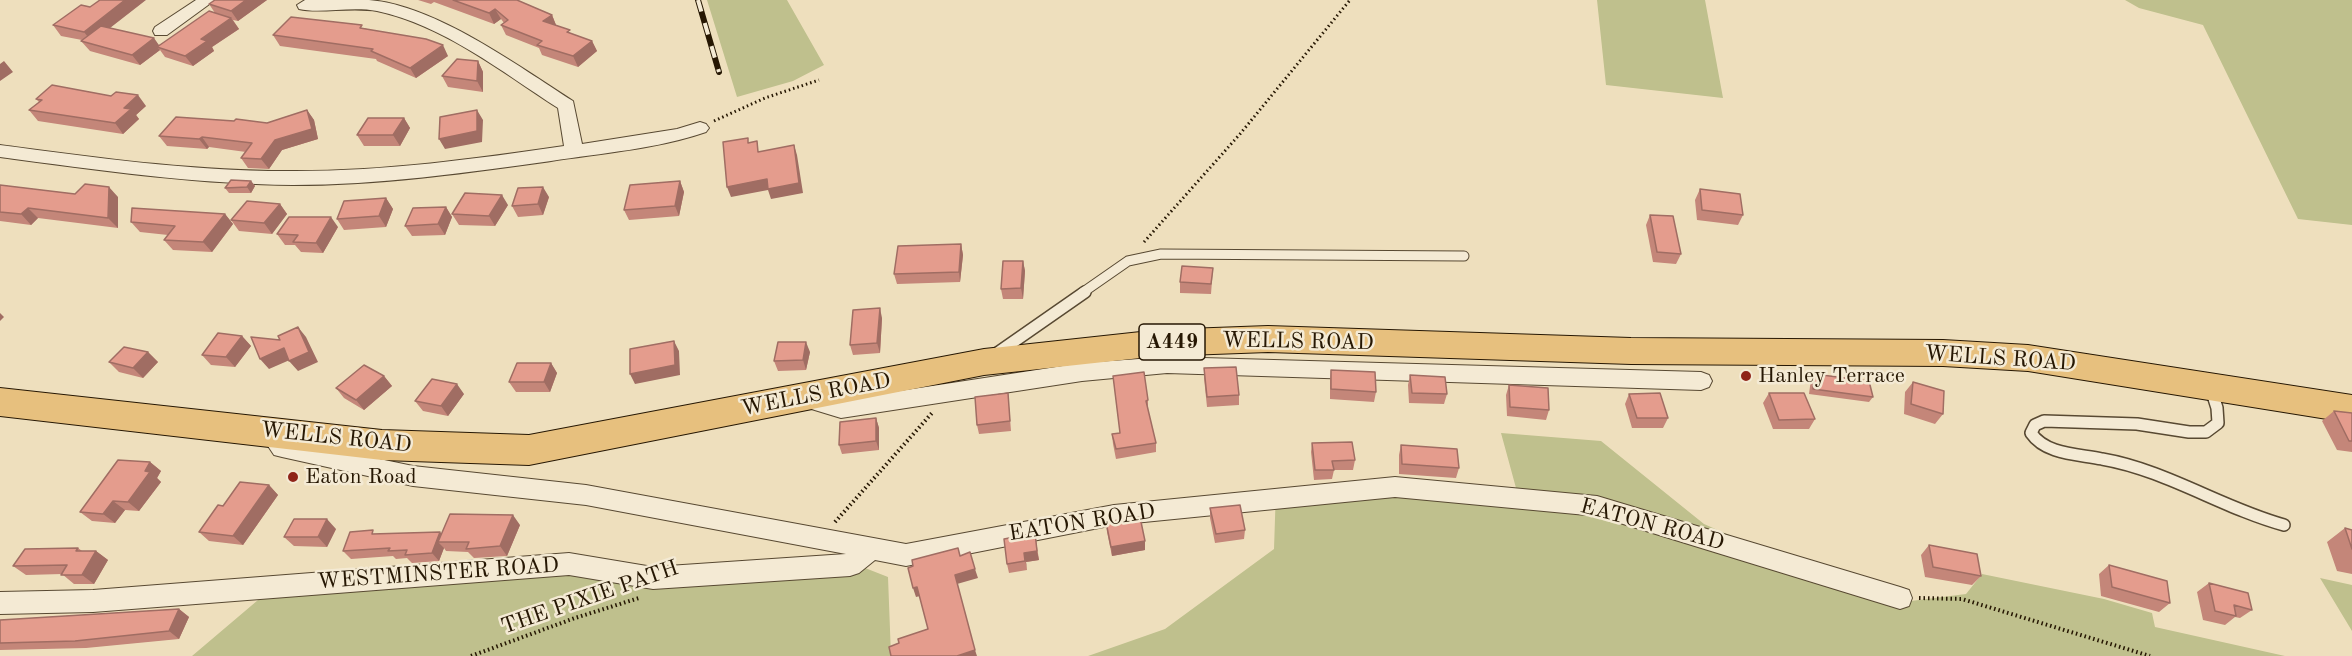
<!DOCTYPE html>
<style>
body{margin:0}
canvas{display:block;background:#eedfbd}
</style>
<canvas width="2352" height="656"></canvas>
<script>
const context = document.querySelector('canvas').getContext('2d');
context.lineJoin = 'round';
function paint(path, color) {
  context.fillStyle = color;
  context.fill(path, 'evenodd');
}
function stroke(path, color, width, dash) {
  context.strokeStyle = color;
  context.lineWidth = width;
  context.lineCap = dash ? 'butt' : 'round';
  context.setLineDash(dash || []);
  context.stroke(path);
}
function drawText(font, color, halo, rows, align = 'center') {
  context.font = font + ' "Old Standard TT",serif';
  context.lineWidth = 5;
  context.setLineDash([]);
  context.textBaseline = 'middle';
  context.strokeStyle = halo;
  context.fillStyle = color;
  for (const [text, x, y, turn = 0] of rows) {
    context.save();
    context.translate(x, y);
    context.rotate((+turn || 0) * Math.PI / 180);
    context.textAlign = isNaN(turn) ? turn : align;
    if (halo) context.strokeText(text, 0, 0);
    context.fillText(text, 0, 0);
    context.restore();
  }
}
paint(new Path2D(`
 M707 0H787L824 65 793 81 737 97Z
 M1597 0H1705L1723 98 1606 85Z
 M2125 0H2352V225L2298 219 2203 25 2139 8Z
 M1501 433 1601 441 1704 524 1895 608 1903 602 1966 594 1982 574 2104 599 2152 613 2155 627 2285 656H1088L1165 629 1274 549 1276 488 1441 482 1516 488Z
 M837 557 888 577 891 656H192L271 589Z
 M2320 578 2352 585V631Z`), '#bfc08d');
const laneFar1 = new Path2D(`
 M1082 293 1128 261 1161 254 1464 256`);
const lane = new Path2D(`
 M996 354 1085 292
 M2211 389 2217 408 2218 423 2206 432H2189L2137 424 2044 421 2035 425 2031 433C2046 455 2079 454 2102 459 2166 470 2222 508 2284 525`);
const street = new Path2D(`
 M196 0H215L167 35H155L153 31 155 27Z
 M305 0C326 0 348 0 369 0 435 5 518 66 573 101L582 144 677 129 700 122 706 124 709 128 706 132C657 149 602 153 551 161 465 173 380 185 293 185 195 184 97 170 0 157V145C98 158 197 172 296 171 386 171 475 159 564 146L558 108C502 72 443 25 377 11 351 6 320 14 299 9L297 5Z
 M1167 357 1701 372 1709 375 1712 381 1709 387 1701 390 1167 373 1082 381 841 418 795 404 792 398 795 392 803 389 841 400 1082 363Z
 M269 422 277 425 289 440 413 466 586 485 906 544 1114 505 1395 477 1597 496 1900 587 1909 590 1912 598 1909 606 1900 609 1597 516 1395 497 1114 525 906 566 875 560 859 573 850 576 653 589 569 575 93 612 0 614V592L93 590 569 553 653 567 846 554 586 505 413 486 282 457 274 455 258 431 261 425Z`);
const highway = new Path2D(`
 M1268 326 1631 338 1943 340 2028 345 2352 395V423L2028 371 1943 366 1631 364 1268 352 1159 356 984 375 529 465 382 460 0 416V388L382 430 529 435 984 349 1159 330Z`);
stroke(laneFar1, '#584932', 11);
stroke(lane, '#584932', 14);
stroke(street, '#584932', 2);
stroke(highway, '#261703', 2);
stroke(new Path2D(`
 M714 121 765 98 819 80
 M1144 242 1240 134 1350 0`), '#261703', 3, [1.5, 3]);
stroke(new Path2D(`
 M835 522 932 413
 M1919 598 1962 599 2150 656
 M471 656 575 618 639 598`), '#261703', 4, [1.5, 3]);
stroke(laneFar1, '#f4ead4', 9);
stroke(lane, '#f4ead4', 11);
paint(street, '#f4ead4');
paint(highway, '#e7c07e');
const rail = new Path2D(`
 M698 0 719 72`);
stroke(rail, '#261703', 6);
stroke(rail, '#f4ead4', 4, [12]);
paint(new Path2D(`
 M215 0H267L238 21 233 20 239 29 212 47 214 51 193 66 165 57 160 50 140 65 90 51 81 41 82 40 61 36 53 25 110 28 159 45 215 13 209 4Z
 M418 0H517L552 15 556 25 572 34 592 41 597 51 578 67 542 55 539 48 506 35 501 25 504 23 501 19 494 24 434 2 431 4Z
 M364 28 448 56 416 78 377 61 376 59 280 46 273 35Z
 M478 61 483 72V92L448 87 442 76Z
 M36 99 146 106 136 115 139 119 123 134 38 121 29 110 39 102Z
 M307 110 314 120 318 139 282 150 269 169 248 168 241 158 246 152 209 147 207 149 167 146 159 136 267 123Z
 M404 118 410 128 400 146H364L357 135Z
 M251 181 255 186 251 193H229L225 188Z
 M680 181 684 192 679 216 629 220 624 210Z
 M0 185 75 194 118 197V228L38 218 31 225 0 221Z
 M1700 189 1743 215 1738 225 1697 220 1695 200Z
 M549 197 543 215 518 217 512 206Z
 M386 198 393 209 386 227 344 230 337 219Z
 M280 204 287 214 272 234 239 231 231 220Z
 M508 205 495 226 459 225 452 214Z
 M446 207 452 217 445 235 412 236 405 226Z
 M225 214 233 224 212 252 173 250 164 240 168 235 140 232 131 222Z
 M1650 215 1681 254 1676 264 1653 262 1646 225Z
 M338 227 323 253 301 252 295 245H285L277 234Z
 M961 244 963 255 960 282 897 284 894 274Z
 M1023 261 1025 271 1023 299H1003L1001 289Z
 M1213 268 1211 294 1180 293V282Z
 M882 318 880 353 853 355 850 345Z
 M242 336 251 346 235 367 211 365 202 355Z
 M148 352 158 362 143 378 119 372 109 362Z
 M810 352 806 370 778 371 774 361Z
 M551 363 557 373 550 392H516L509 382Z
 M1204 368 1239 395V405L1207 407 1204 378Z
 M1331 370 1376 392 1374 402 1330 399V380Z
 M1814 374 1873 397 1869 402 1809 394 1811 379Z
 M1410 375 1447 394 1444 404 1409 403 1408 385Z
 M384 376 392 386 364 410 344 398 336 388Z
 M1113 376 1148 400V410L1156 443V452L1116 459 1113 444 1112 434 1120 433Z
 M1913 382 1943 414 1935 424 1904 414 1905 392Z
 M1509 385 1549 410 1546 420 1507 416 1506 395Z
 M1008 393 1011 431 979 434 977 425Z
 M1769 393 1815 419 1809 429H1773L1763 403Z
 M464 394 448 416 423 411 415 401Z
 M1629 394 1668 418 1663 428H1632L1625 404Z
 M2334 411 2352 413V452L2337 450 2322 421Z
 M876 418 879 428V450L842 454 839 445Z
 M1312 443 1355 460 1353 470H1334L1332 479 1314 480 1311 452Z
 M1401 445 1459 468 1456 478 1399 474V455Z
 M150 462 161 471 157 478 161 482 139 511 125 510 115 523 92 521 80 512Z
 M269 485 278 495 243 545 209 541 199 532 223 506Z
 M1210 508 1245 530 1244 539 1215 543 1210 518Z
 M1106 522 1145 550 1112 556 1107 532Z
 M520 525 507 556 474 558 468 552 446 551 444 548 439 561 412 563 407 558 396 559 393 556 351 559 343 551 442 534Z
 M2345 528 2352 530V574L2337 571 2327 542Z
 M336 529 327 547 294 546 284 537Z
 M1035 533 1039 560 1026 562 1027 570 1009 573 1007 564Z
 M1929 545 1981 576 1972 585 1925 577 1921 555Z
 M78 548 82 551H96L108 560 94 584H74L62 574 26 575 13 566Z
 M2109 565 2170 603 2159 612 2101 596 2099 574Z
 M2209 583 2252 610 2240 618 2235 617 2225 625 2203 620 2197 592Z
 M179 609 189 617 179 639 86 648 0 650V620Z`), '#c48679');
paint(new Path2D(`
 M125 0H146L92 42 84 32Z
 M246 0H267L238 21 231 11Z
 M495 9 501 19 494 24 489 13Z
 M552 15 556 25 547 32 543 21Z
 M231 18 239 29 212 47 214 51 193 66 185 56 201 39Z
 M154 38 161 48 157 47 160 50 140 65 132 55Z
 M592 41 597 51 578 67 573 56Z
 M443 45 448 56 416 78 410 68Z
 M4 61 13 72 0 81V64Z
 M478 61 483 72V92L477 81Z
 M138 95 146 106 136 115 139 119 123 134 115 123 124 108Z
 M307 110 314 120 318 139 282 150 269 169 261 159 275 140Z
 M477 110 483 120 482 142 445 149 439 139Z
 M404 118 410 128 400 146 393 135Z
 M202 137 209 147 207 149 199 139Z
 M794 145 797 155 803 193 771 199 768 190 731 197 727 187Z
 M251 181 255 186 251 193 247 187Z
 M680 181 684 192 679 216 675 206Z
 M109 187 118 197V228L108 218Z
 M543 187 549 197 543 215 538 204Z
 M502 195 508 205 495 226 489 216Z
 M386 198 393 209 386 227 379 216Z
 M280 204 287 214 272 234 264 223Z
 M446 207 452 217 445 235 438 224Z
 M28 208 38 218 31 225 21 214Z
 M225 214 233 224 212 252 203 242Z
 M331 217 338 227 323 253 316 243Z
 M961 244 963 255 960 282 959 272Z
 M1023 261 1025 271 1023 299 1021 288Z
 M880 308 882 318 880 353 877 343Z
 M0 313 4 317 0 321Z
 M298 327 306 337 318 362 298 371 289 361Z
 M242 336 251 346 235 367 226 357Z
 M674 341 679 351 680 375 635 384 630 374Z
 M806 342 810 352 806 370 803 360Z
 M284 348 292 359 269 369 260 359Z
 M148 352 158 362 143 378 133 368Z
 M551 363 557 373 550 392 544 382Z
 M384 376 392 386 364 410 356 400Z
 M457 384 464 394 448 416 441 406Z
 M876 418 879 428V450L876 441Z
 M150 462 161 471 157 478 161 482 139 511 128 502Z
 M269 485 278 495 243 545 233 536Z
 M113 501 125 510 115 523 103 514Z
 M513 515 520 525 507 556 500 546Z
 M327 519 336 529 327 547 318 537Z
 M440 532 447 540 438 542 444 548 439 561 432 553Z
 M1145 541V550L1112 556 1111 547Z
 M96 551 108 560 94 584 82 575Z
 M1037 551 1039 560 1026 562 1027 570 1024 553Z
 M975 569 978 578 957 584 955 575Z
 M917 587 920 596 916 597 913 588Z
 M179 609 189 617 179 639 169 631Z
 M975 650 977 656H957Z`), '#a06d63');
const building = new Path2D(`
 M100 0H125L84 32 53 25 81 5 90 7Z
 M215 0H246L231 11 209 4Z
 M453 0H517L552 15 543 21 570 30 567 32 592 41 573 56 537 45 542 41 501 25 508 20 495 9 489 13Z
 M209 11 231 18 201 39 207 41 185 56 157 47Z
 M291 17 362 25 360 28 426 39 443 45 410 68 371 51 373 49 273 35Z
 M101 26 154 38 132 55 81 41Z
 M457 59 478 61 477 81 442 76Z
 M52 85 111 96 116 92 138 95 124 108 131 109 115 123 29 110 42 100 36 99Z
 M307 110 312 129 275 140 261 159 241 158 252 143 202 137 199 139 159 136 176 117 234 121 236 119 267 123Z
 M477 110V131L439 139 440 117Z
 M368 118H404L393 135H357Z
 M748 138V143L757 141 758 152 794 145 799 183 768 189 767 179 727 187 723 142Z
 M231 180 251 181 247 187 225 188Z
 M680 181 675 206 624 210 630 185Z
 M85 184 109 187 108 218 28 208 21 214 0 212V185L75 194Z
 M543 187 538 204 512 206 518 188Z
 M1700 189 1740 194 1743 215 1702 210Z
 M465 193 502 195 489 216 452 214Z
 M386 198 379 216 337 219 344 201Z
 M247 201 280 204 264 223 231 220Z
 M446 207 438 224 405 226 413 208Z
 M132 208 225 214 203 242 164 240 175 226 131 222Z
 M1650 215 1673 216 1681 254 1657 252Z
 M289 217H331L316 243 293 242 298 235 277 234Z
 M961 244 959 272 894 274 898 246Z
 M1003 261H1023L1021 288 1001 289Z
 M1182 266 1213 268 1211 284 1180 282Z
 M880 308 877 343 850 345 853 310Z
 M298 327 309 352 289 361 284 348 260 359 251 337 280 340 278 336Z
 M218 333 242 336 226 357 202 355Z
 M674 341 675 365 630 374V349Z
 M778 342H806L803 360 774 361Z
 M124 347 148 352 133 368 109 362Z
 M517 363H551L544 382H509Z
 M364 365 384 376 356 400 336 388Z
 M1236 367 1239 395 1207 397 1204 368Z
 M1331 370 1375 372 1376 392 1331 389Z
 M1144 372 1148 400 1146 401 1156 443 1116 449 1112 434 1120 433 1113 376Z
 M1814 374 1869 381 1873 397 1813 389Z
 M1410 375 1445 377 1447 394 1412 393Z
 M432 379 457 384 441 406 415 401Z
 M1913 382 1944 391 1943 414 1911 404Z
 M1509 385 1548 388 1549 410 1510 407Z
 M1008 393 1010 421 977 425 975 397Z
 M1660 393 1668 418H1637L1629 394Z
 M1769 393H1804L1815 419 1779 420Z
 M2334 411 2352 413V441H2349Z
 M876 418V441L839 445 840 422Z
 M1352 442 1355 460 1332 461 1334 470H1315L1312 443Z
 M1401 445 1457 449 1459 468 1402 464Z
 M118 460 150 462 145 471 150 472 128 502 113 501 103 514 80 512Z
 M240 482 269 485 233 536 199 532 218 505 223 506Z
 M1240 505 1245 530 1216 534 1210 508Z
 M450 514 513 515 500 546 466 549 469 542H438Z
 M1140 517 1145 541 1111 547 1106 522Z
 M294 519H327L318 537H284Z
 M2345 528 2352 530V549Z
 M373 530 372 534 440 532 432 553 405 555 407 550 388 551 390 548 343 551 350 532Z
 M1035 533 1037 551 1024 553 1025 561 1007 564 1004 539Z
 M1929 545 1977 554 1981 576 1933 567Z
 M78 548 76 551H96L82 575H61L67 565 13 566 25 549Z
 M958 548 960 556 970 552 975 569 955 575 975 650 957 656H891L889 647 899 643 898 639 928 629 917 587 913 588 908 568 913 566 912 560Z
 M2109 565 2167 581 2170 603 2112 587Z
 M2209 583 2248 593 2252 610 2234 605 2236 616 2215 611Z
 M179 609 169 631 75 641 0 643V620Z`);
paint(building, '#e49c8d');
stroke(building, '#a06d63', 1.5);
for (const [x, y, r, color] of [
 [1746,376,6,"#8f2418"],
 [293,477,6,"#8f2418"]
]) {
  const dot = new Path2D();
  dot.arc(x, y, r, 0, 2 * Math.PI);
  context.fillStyle = color;
  context.fill(dot);
  stroke(dot, '#f4ead4', 2);
}
for (const [x, y, w] of [
 [1172,342,66]
]) {
  const box = new Path2D();
  box.roundRect(x - w / 2, y - 18, w, 36, 4.5);
  context.fillStyle = '#f4ead4';
  context.fill(box);
  stroke(box, '#261703', 1.5);
}
drawText('bold 21px', '#261703', null, [
 ["A449",1172,342]
]);
drawText('22px', '#261703', '#f4ead4', [
 ["WELLS ROAD",1298,342,1],
 ["WELLS ROAD",2000,359,4],
 ["WELLS ROAD",816,395,-11],
 ["WELLS ROAD",336,438,6],
 ["EATON ROAD",1082,523,-9],
 ["EATON ROAD",1652,525,15],
 ["WESTMINSTER ROAD",438,574,-4],
 ["THE PIXIE PATH",590,598,-19]
]);
drawText('22px', '#261703', '#f4ead4', [
 ["Hanley Terrace",1758,376],
 ["Eaton Road",305,477]
], 'left');
</script>
